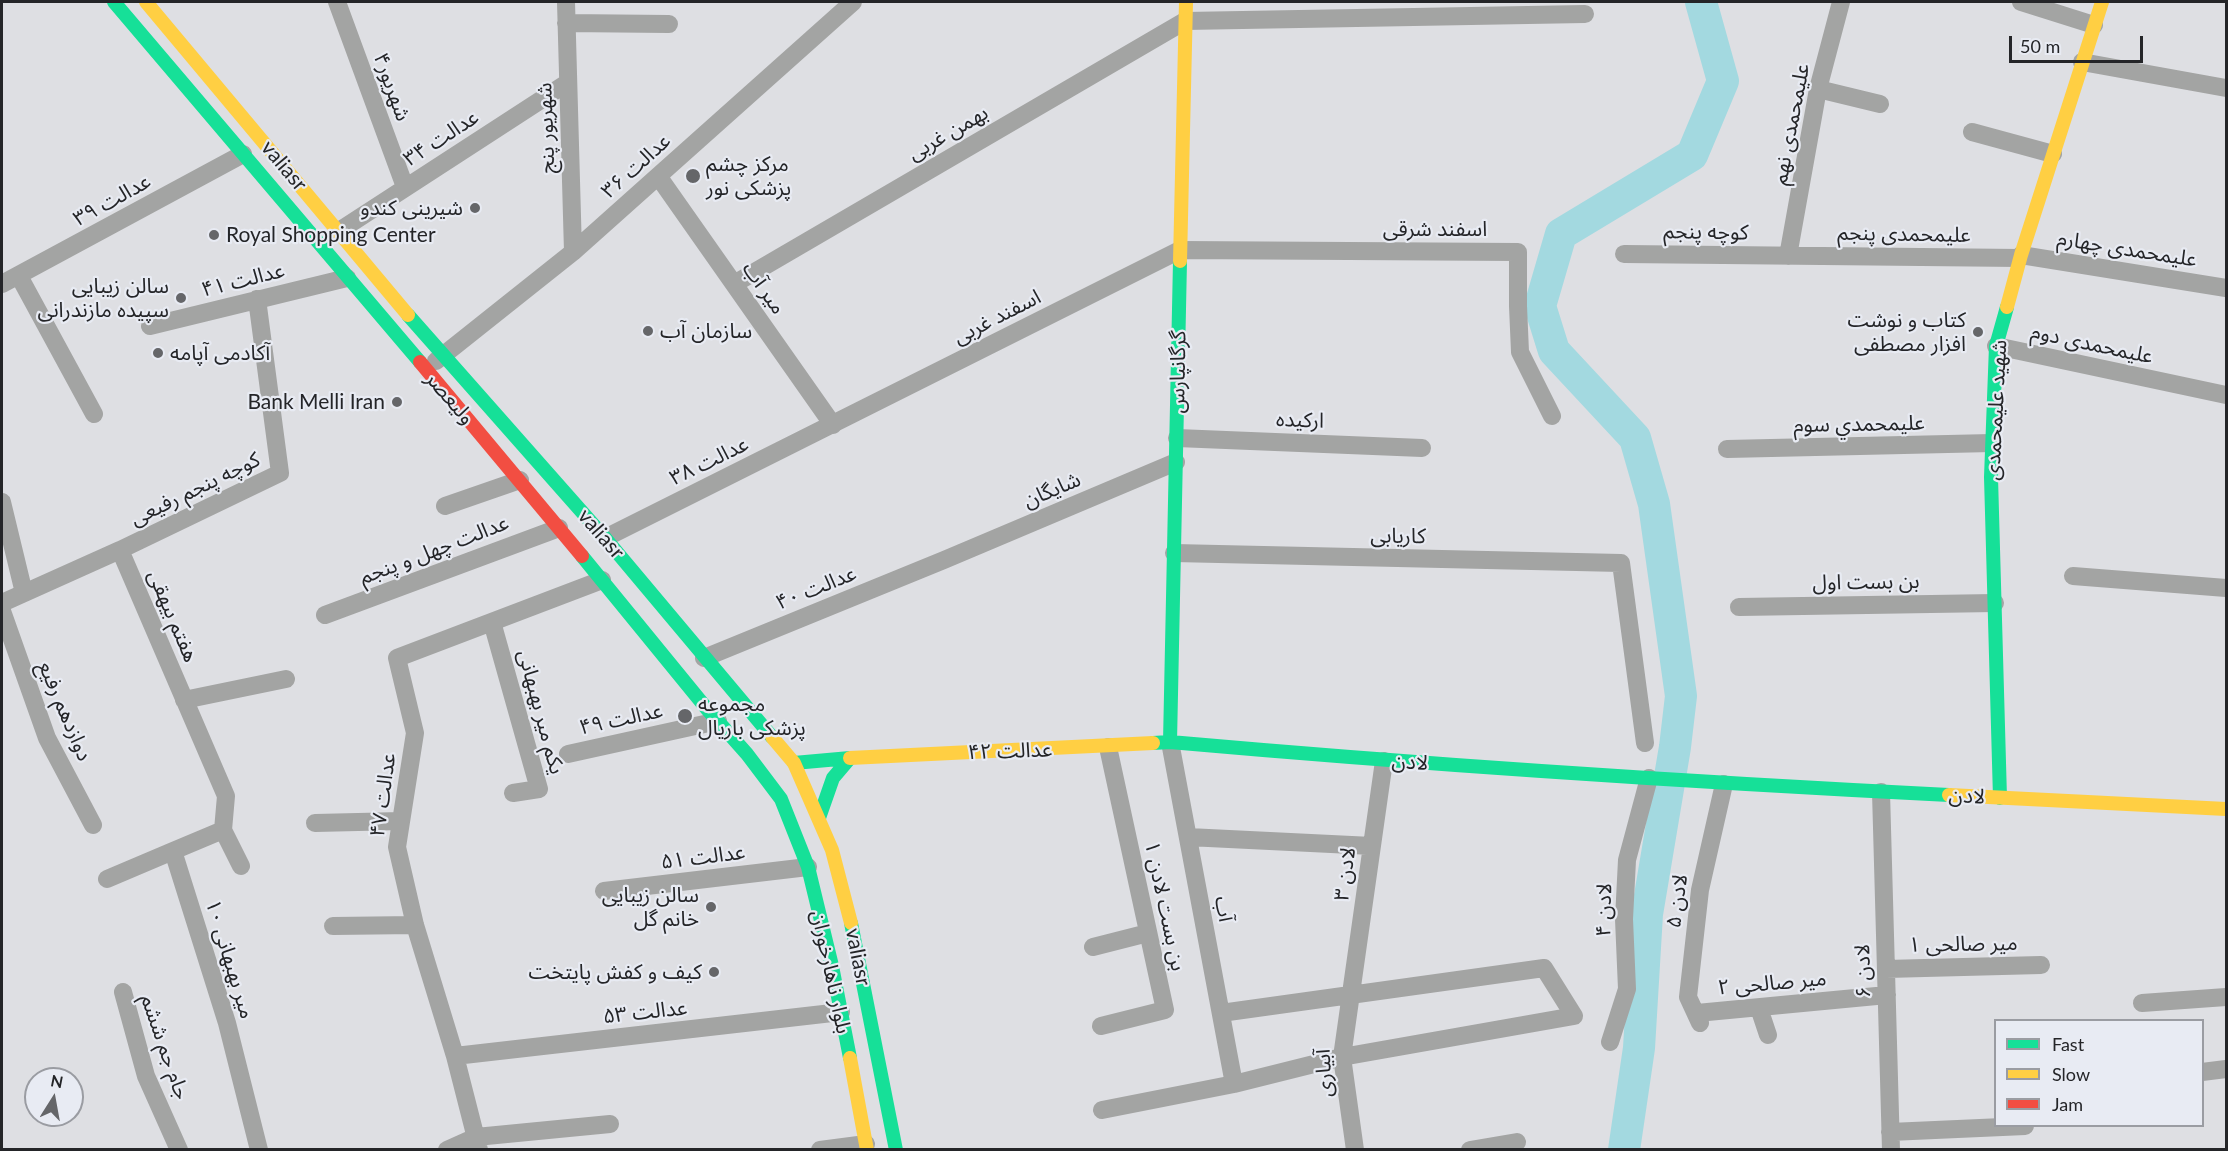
<!DOCTYPE html>
<meta charset="utf-8">
<style>
body{margin:0}
#map{position:relative;width:2228px;height:1151px;overflow:hidden;background:#dedfe3;font-family:Lato,sans-serif}
canvas{display:block}
.frame{position:absolute;inset:0;border:3px solid #242528;pointer-events:none}
.legend{position:absolute;left:1994px;top:1019px;width:210px;height:108px;box-sizing:border-box;background:#e8ebf3;border:2px solid #9a9ca2;margin:0;padding:8px 10px;list-style:none;font-size:18px;color:#242528}
.legend li{display:flex;align-items:center;gap:12px;height:30px}
.legend b{width:30px;border:2px solid #9a9ca2}
.north{position:absolute;left:24px;top:1067px;width:60px;height:60px;box-sizing:border-box;background:#e8ebf3;border:2px solid #9a9ca2;border-radius:50%;rotate:11deg;font-size:16px;font-weight:700;line-height:24px;text-align:center;color:#242528}
.north::after{content:'';display:block;margin:auto;width:21px;height:27px;background:#656669;clip-path:polygon(50% 0,100% 100%,50% 72%,0 100%)}
.scale{position:absolute;left:2009px;top:36px;width:134px;height:27px;box-sizing:border-box;border:3px solid #242528;border-top:0;padding-left:8px;font-size:18px;line-height:21px;white-space:nowrap;color:#242528;-webkit-text-stroke:4px #e8ebf3;paint-order:stroke}
</style>
<div id="map">
<canvas width="2228" height="1151"></canvas>
<div class="frame"></div>
<ul class="legend">
<li><b style="height:8px;background:#16e098"></b>Fast</li>
<li><b style="height:8px;background:#ffcf43"></b>Slow</li>
<li><b style="height:8px;background:#f24e42"></b>Jam</li>
</ul>
<div class="north">N</div>
<div class="scale">50 m</div>
</div>
<script>
const context = document.querySelector('canvas').getContext('2d');
context.lineJoin = 'round';
function stroke(path, color, width, dash) {
  context.strokeStyle = color;
  context.lineWidth = width;
  context.lineCap = dash ? 'butt' : 'round';
  context.setLineDash(dash || []);
  context.stroke(path);
}
function drawText(font, color, halo, rows, align = 'center') {
  context.font = font + ' Lato,"Noto Sans Arabic",sans-serif';
  context.lineWidth = 4.5;
  context.setLineDash([]);
  context.textBaseline = 'middle';
  context.strokeStyle = halo;
  context.fillStyle = color;
  for (const [text, x, y, turn = 0] of rows) {
    context.save();
    context.translate(x, y);
    context.rotate((+turn || 0) * Math.PI / 180);
    context.textAlign = isNaN(turn) ? turn : align;
    if (halo) context.strokeText(text, 0, 0);
    context.fillText(text, 0, 0);
    context.restore();
  }
}
stroke(new Path2D(`
 M1624 1150 1639 1048 1647 914 1675 747 1681 696 1654 504 1635 438 1554 351 1540 306 1561 234 1692 155 1723 81 1701 2`), '#a3d9e0', 32);
stroke(new Path2D(`
 M337 2 405 187
 M566 2 573 252
 M2021 2 2094 25
 M566 23 669 24
 M2082 62 2226 88
 M1818 89 1880 104
 M1972 132 2053 154
 M658 176 833 425
 M339 231 567 83
 M1624 254 2020 258
 M2021 255 2226 288
 M1788 256 1818 89 1841 2
 M19 276 94 414
 M2 284 243 154
 M734 284 1185 21 1585 14
 M150 326 347 278
 M1996 346 2226 395
 M436 361 573 252 853 2
 M1177 438 1422 448
 M1727 449 1992 443
 M2 502 24 593
 M445 506 520 480
 M605 538 1180 250 1518 252V306L1520 352 1552 416
 M120 550 226 796 223 830
 M1174 553 1621 563 1645 743
 M2073 576 2226 588
 M2 603 120 550 280 473 257 299
 M1739 607 1995 603
 M2 611 47 738 93 825
 M325 615 559 528
 M492 622 539 789 513 793
 M704 658 944 560 1176 462
 M184 700 286 679
 M1170 742 1234 1084
 M568 754 718 721
 M1881 792 1891 1150
 M315 823 401 821
 M223 830 241 866
 M1188 837 1372 846
 M173 851 223 830
 M107 879 173 851 227 1023 259 1150
 M604 891 808 867
 M333 926 415 925
 M1093 947 1148 933
 M1886 969 2041 965
 M123 992 146 1076 179 1150
 M2142 1003 2226 997
 M1759 1008 1768 1035
 M1697 1013 1887 995
 M1700 1023 1688 997 1700 890 1724 784
 M1101 1026 1165 1010 1108 747
 M1610 1042 1627 989 1624 919 1627 860 1649 778
 M455 1056 841 1012
 M2202 1072 2226 1069
 M1102 1110 1234 1084 1342 1057 1574 1016 1544 968 1221 1013
 M1890 1132 2025 1126
 M447 1150 476 1137 610 1124
 M479 1150 455 1056 415 925 397 847 415 733 397 658 602 580
 M820 1150 866 1144
 M1355 1150 1342 1057 1384 761
 M1470 1150 1517 1142`), '#a3a4a3', 18);
stroke(new Path2D(`
 M114 2 420 362
 M408 315 605 538 772 737
 M582 556 707 709 747 754 781 799 808 867 832 966 850 1058
 M1170 742 1180 261
 M1153 743 1170 742C1429 765 1689 782 1949 795
 M794 763 850 758 833 778 819 818
 M2000 798 1991 477 1996 346 2007 307
 M851 923 896 1150`), '#16e098', 14);
stroke(new Path2D(`
 M146 2 408 315
 M1180 261 1186 2
 M2007 307 2021 255 2102 2
 M772 737 794 763 832 850 851 923
 M850 758 1153 743
 M1949 795 2226 809
 M850 1058 867 1150`), '#ffcf43', 14);
stroke(new Path2D(`
 M420 362 582 556`), '#f24e42', 14);
for (const [x, y, r, color] of [
 [693,176,8,"#656669"],
 [475,208,6,"#656669"],
 [214,235,6,"#656669"],
 [181,298,6,"#656669"],
 [648,331,6,"#656669"],
 [1978,332,6,"#656669"],
 [158,353,6,"#656669"],
 [397,402,6,"#656669"],
 [685,716,8,"#656669"],
 [711,907,6,"#656669"],
 [714,972,6,"#656669"]
]) {
  const dot = new Path2D();
  dot.arc(x, y, r, 0, 2 * Math.PI);
  context.fillStyle = color;
  context.fill(dot);
  stroke(dot, '#e8ebf3', 2);
}
drawText('21px', '#242528', '#e8ebf3', [
 ["شهریور۴",392,87,70],
 ["علیمحمدی نهم",1791,124,-79],
 ["شهریور پنج",546,128,-92],
 ["بهمن غربی",948,133,-30],
 ["عدالت ۳۴",441,138,-33],
 ["valiasr",284,166,50],
 ["عدالت ۳۶",636,166,-42],
 ["عدالت ۳۹",112,200,-29],
 ["اسفند شرقی",1435,229],
 ["کوچه پنجم",1706,232,1],
 ["علیمحمدی پنجم",1904,234,1],
 ["علیمحمدی چهارم",2127,249,9],
 ["عدالت ۴۱",243,280,-14],
 ["میر آب",764,288,55],
 ["اسفند غربی",997,317,-27],
 ["علیمحمدی دوم",2092,344,12],
 ["گرگانپارس",1178,372,-89],
 ["ولیعصر",450,398,49],
 ["شهید علیمحمدی",1996,410,-87],
 ["ارکیده",1300,420,2],
 ["عليمحمدي سوم",1859,424,-1],
 ["عدالت ۳۸",709,461,-26],
 ["کوچه پنجم رفیعی",195,489,-26],
 ["شایگان",1052,490,-23],
 ["valiasr",601,534,49],
 ["کاریابی",1398,536,1],
 ["عدالت چهل و پنجم",434,550,-21],
 ["بن بست اول",1866,582,-1],
 ["عدالت ۴۰",816,588,-22],
 ["هفتم بیهقی",173,616,67],
 ["دوازدهم رفیع",65,711,67],
 ["یکم میر بهبهانی",541,712,75],
 ["عدالت ۴۹",621,719,-12],
 ["عدالت ۴۲",1010,751,-2],
 ["لادن",1410,762,4],
 ["عدالت ۴۷",383,795,-82],
 ["لادن",1967,796,3],
 ["عدالت ۵۱",703,857,-7],
 ["۳ لادن",1345,874,-82],
 ["۵ لادن",1677,901,-82],
 ["۱ بن بست لادن",1165,906,78],
 ["آب",1224,909,80],
 ["۴ لادن",1604,910,-89],
 ["۱ میر صالحی",1963,944,-1],
 ["valiasr",858,957,79],
 ["۱۰ میر بهبهانی",230,959,73],
 ["۶ لادن",1863,971,-91],
 ["بلوار ناهارخوران",831,972,78],
 ["۲ میر صالحی",1772,983,-5],
 ["عدالت ۵۳",645,1012,-6],
 ["جام جم ششم",165,1047,71],
 ["آبیاری",1324,1073,-93]
]);
drawText('21px', '#242528', '#e8ebf3', [
 ["مرکز چشم",706,164,"left"],
 ["پزشکی نور",706,188,"left"],
 ["شیرینی کندو",463,208],
 ["Royal Shopping Center",226,235,"left"],
 ["سالن زیبایی",169,286],
 ["سپیده مازندرانی",169,310],
 ["کتاب و نوشت",1966,320],
 ["افزار مصطفی",1966,344],
 ["سازمان آب",660,331,"left"],
 ["آکادمی آپامه",170,353,"left"],
 ["Bank Melli Iran",385,402],
 ["مجموعه",698,704,"left"],
 ["پزشکی باریال",698,728,"left"],
 ["سالن زیبایی",699,895],
 ["خانم گل",699,919],
 ["کیف و کفش پایتخت",702,972]
], 'right');
</script>
